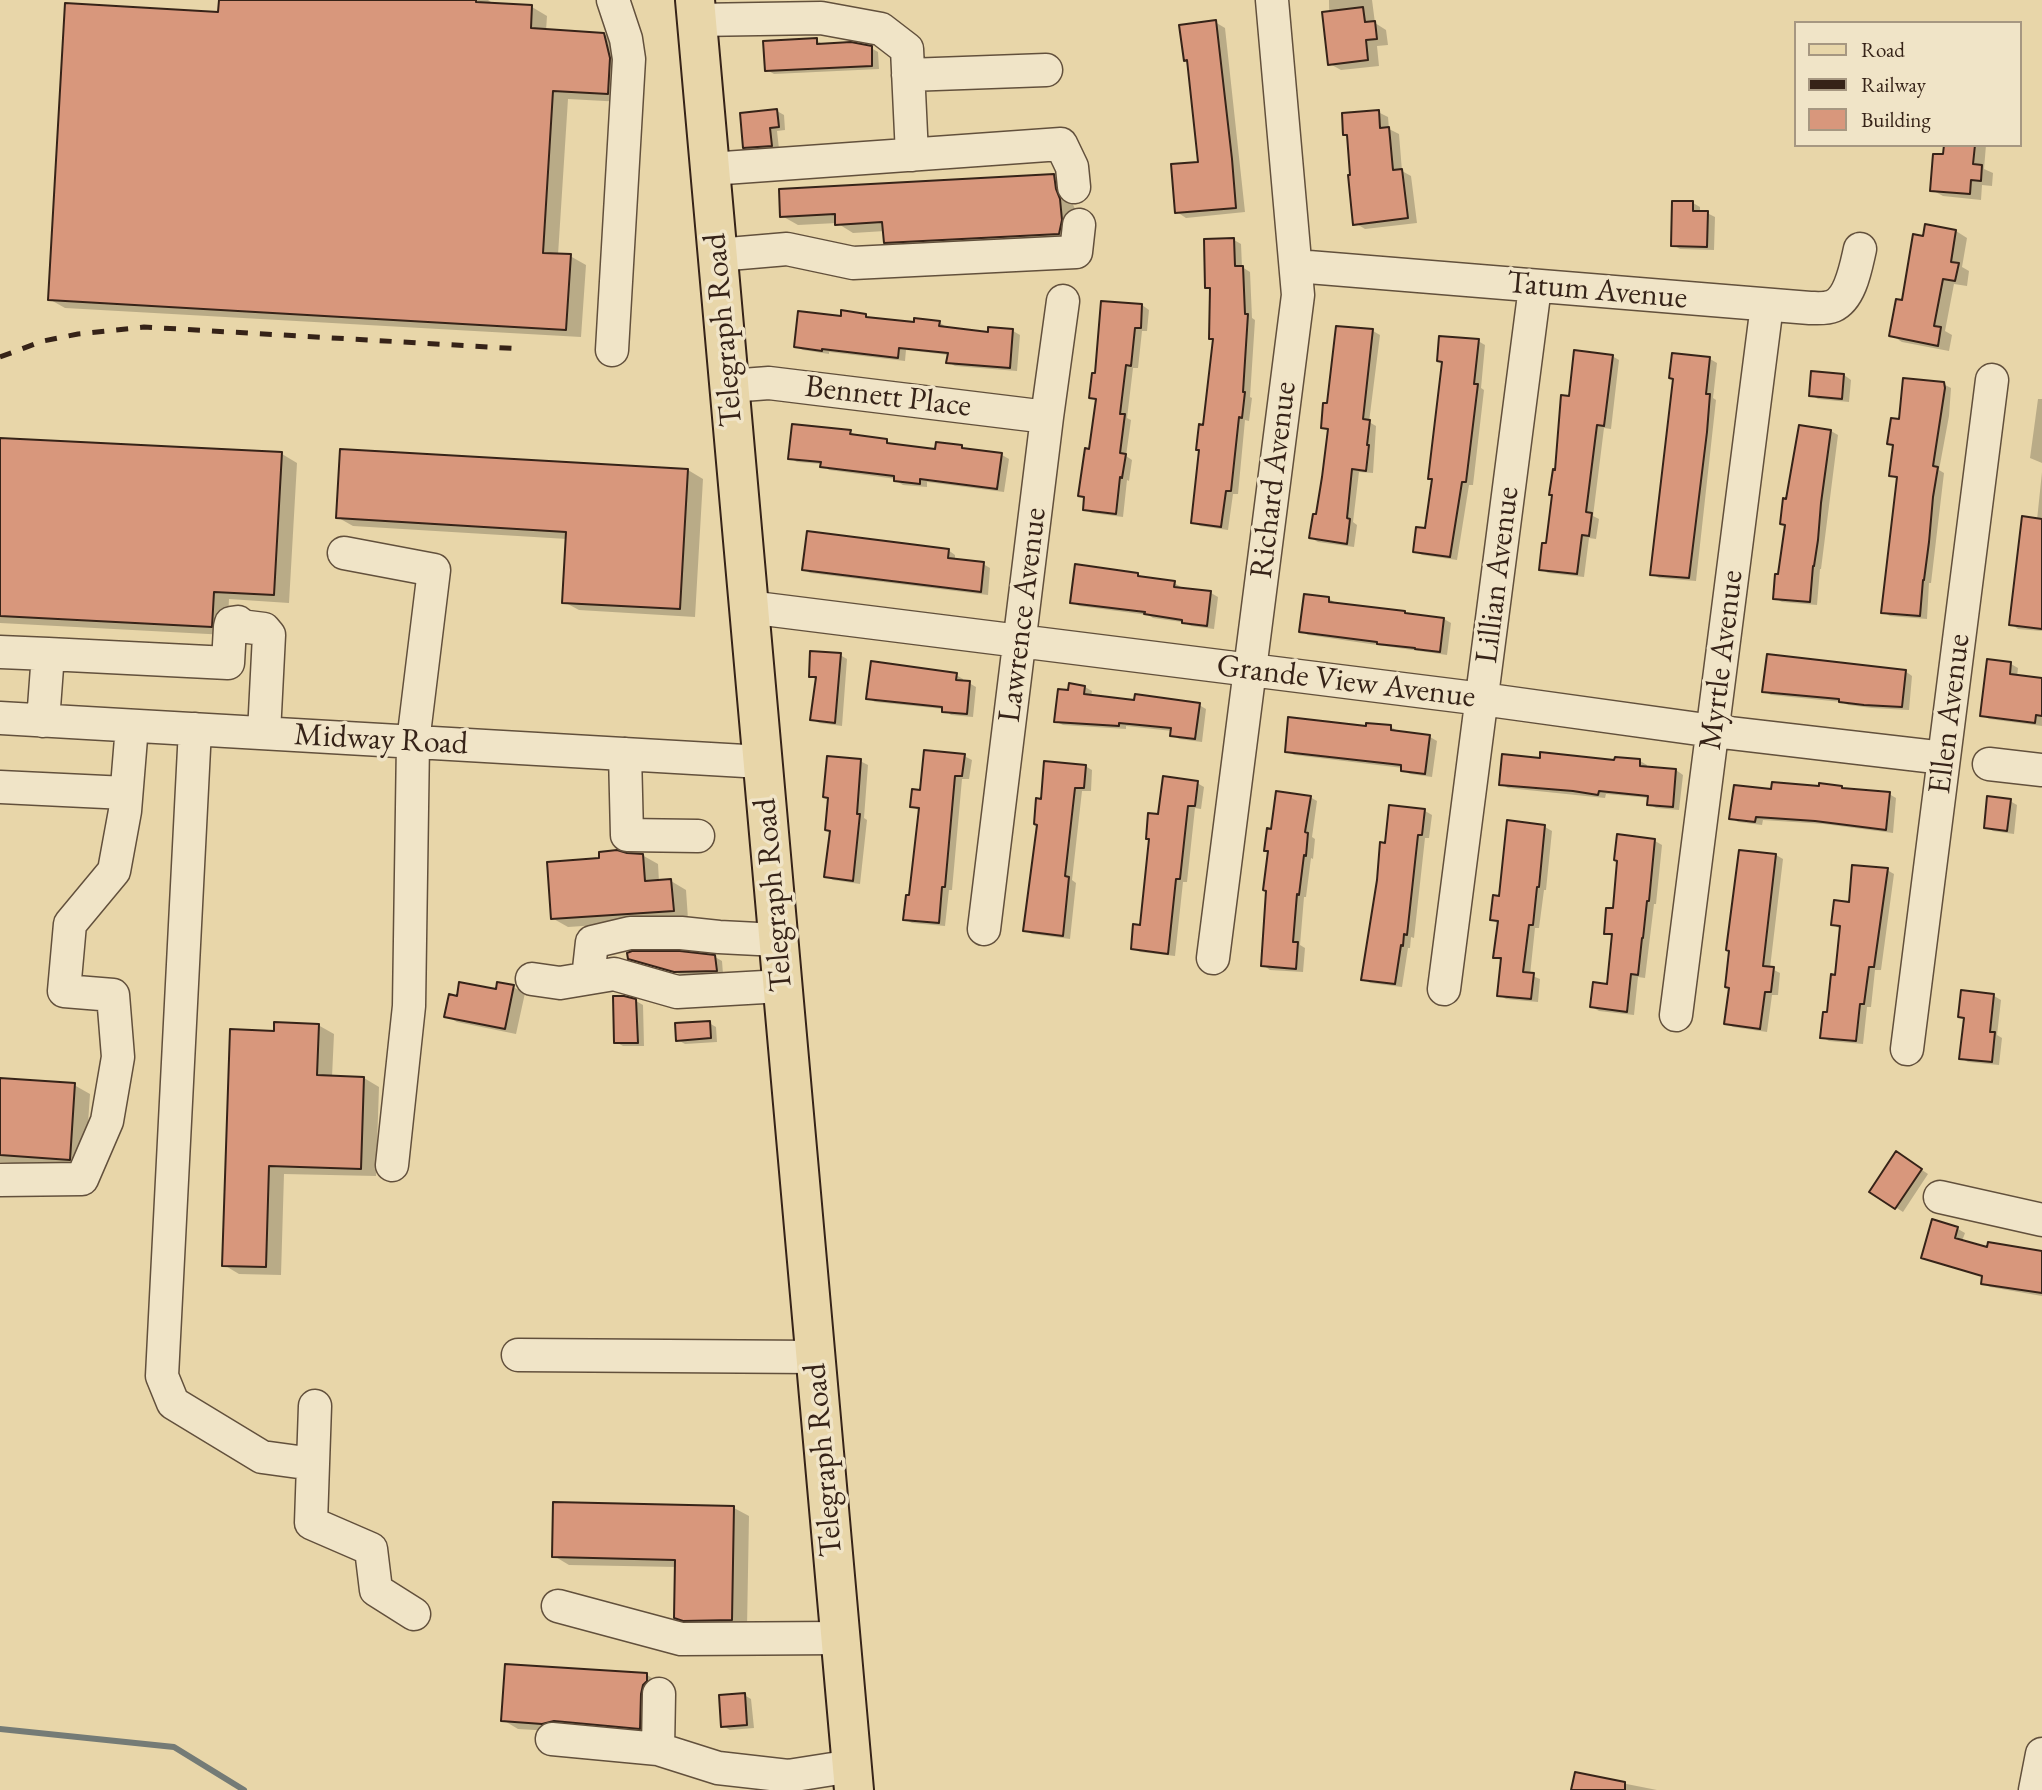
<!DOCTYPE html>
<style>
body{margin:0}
#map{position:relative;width:2042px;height:1790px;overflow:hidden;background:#e8d6a9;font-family:"EB Garamond",serif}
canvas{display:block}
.legend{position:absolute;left:1794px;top:21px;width:228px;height:126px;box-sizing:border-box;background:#f0e4c7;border:2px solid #a69781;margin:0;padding:9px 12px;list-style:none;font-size:21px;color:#362318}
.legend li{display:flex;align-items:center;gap:14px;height:35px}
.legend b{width:35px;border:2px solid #a69781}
</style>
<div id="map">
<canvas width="2042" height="1790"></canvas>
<ul class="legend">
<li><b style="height:9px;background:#e8d6a9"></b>Road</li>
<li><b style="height:9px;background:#362318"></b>Railway</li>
<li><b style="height:19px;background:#d8977c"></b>Building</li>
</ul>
</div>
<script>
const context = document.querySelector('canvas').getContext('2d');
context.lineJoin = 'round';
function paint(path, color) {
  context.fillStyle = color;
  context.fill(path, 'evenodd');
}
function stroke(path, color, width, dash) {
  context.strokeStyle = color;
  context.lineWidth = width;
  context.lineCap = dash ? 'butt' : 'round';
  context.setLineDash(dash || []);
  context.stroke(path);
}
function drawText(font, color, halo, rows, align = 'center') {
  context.font = font + ' "EB Garamond",serif';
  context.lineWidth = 7;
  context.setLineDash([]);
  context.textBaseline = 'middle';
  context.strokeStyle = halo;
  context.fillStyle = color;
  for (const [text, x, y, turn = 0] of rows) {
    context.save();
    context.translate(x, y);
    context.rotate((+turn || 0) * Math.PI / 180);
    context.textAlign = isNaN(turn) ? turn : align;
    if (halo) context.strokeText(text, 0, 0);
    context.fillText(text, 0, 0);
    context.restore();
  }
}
paint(new Path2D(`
 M220 0H488L491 2V5L532 7 547 16 546 31 604 34 620 43 623 102 568 99 558 255 570 256 586 265 581 337 65 308 49 299 220 14Z
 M1329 0H1372L1375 23 1386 30 1388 45 1377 46 1379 66 1341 70 1330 64Z
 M1215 22 1225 28 1245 212 1186 218 1177 212 1200 164 1189 61 1186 59Z
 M816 40 824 45 871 48 878 52 879 69 774 74 767 70Z
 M777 111 784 115 785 130 777 131 779 149 752 151 745 147Z
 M1378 112 1388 117 1389 129 1399 134 1402 171 1411 176 1417 223 1365 229 1355 223 1349 137 1345 134Z
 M1946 145H1986L1984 169 1993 173 1992 186 1982 185 1981 200 1943 196 1932 190 1945 156Z
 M1054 176 1069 185 1071 200 1075 209 1077 230 1075 242 901 251 885 242V231L853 233 837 223 798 225 782 216Z
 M1693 203 1700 207V213H1707L1715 217 1714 250 1680 249 1673 245Z
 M1956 231 1967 238 1962 267 1969 271 1967 286 1954 284 1945 331 1952 335 1949 351 1902 342 1891 335 1925 238Z
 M1234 240 1241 244 1242 267 1250 272 1252 318 1255 320 1250 397 1252 398 1249 421 1245 420 1238 494H1233L1228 530 1200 526 1192 522 1215 340 1211 338V290L1207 287Z
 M1142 305 1149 310 1147 331H1142L1138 368H1133L1127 418 1131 420 1126 456 1132 460 1129 481 1127 480 1123 517 1092 513 1085 509 1097 401 1091 397Z
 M866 315 873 320 915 324 939 322 946 327V329L989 334 990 329 1013 331 1020 335 1017 371 955 366 948 362 949 355 906 350 905 361 829 352V354L803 350 795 346 842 318Z
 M1373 331 1380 335 1369 422 1376 426 1373 473 1359 472 1353 522 1357 525 1354 547 1318 542 1311 538 1318 516 1329 431 1322 427 1329 405Z
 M1478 341 1485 345 1481 388 1484 390 1473 485H1469L1457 560 1422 555 1415 551 1427 530 1434 480 1430 478 1444 364 1439 361Z
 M1612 356 1619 360 1611 429 1604 428 1593 516 1599 519 1596 539 1589 538 1584 577 1548 573 1541 569 1548 545 1556 472 1570 398Z
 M1710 359 1717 363 1713 398 1716 400 1696 581 1659 578 1652 574Z
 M1844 375 1851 380 1849 402 1818 399 1811 395Z
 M1943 384 1951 388 1949 416 1939 470 1944 473 1931 583H1929L1927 619 1890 616 1883 612 1899 480 1890 475 1894 446 1889 443 1900 421Z
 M2038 399H2042V463L2030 458Z
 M1800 427 1831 431 1838 435 1821 569H1820L1817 605 1782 602 1775 598 1779 576 1788 501Z
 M850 432 859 437 887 441 894 445 937 451 962 447 968 451 1002 455 1009 459 1004 492 927 482V487L903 485 895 480 896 479 829 470 822 464 797 462 790 458Z
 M0 439 282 454 297 463 289 603 229 599 227 635 0 623Z
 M688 470 703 479 695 617 579 610 564 602 567 539 353 526 337 517Z
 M2042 472V631L2018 629 2011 624 2037 520Z
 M948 550 955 555V561L983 564 990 568 988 595 810 573 803 569Z
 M1138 574 1146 579 1174 583 1181 587V590L1211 593 1218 597 1214 629 1191 626 1182 622 1153 618 1148 615 1079 606 1072 602Z
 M1329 599 1336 603 1444 619 1451 623 1447 655 1308 635 1301 631Z
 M840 655 847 659 842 726 819 723 812 719 817 680 810 676Z
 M2011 664 2018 668 2017 677 2042 680V726L1989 719 1982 715Z
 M1905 671 1912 676 1909 710 1872 708 1848 705 1842 702 1771 695 1764 691Z
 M956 675 963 679V682L969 683 976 687 973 717 951 715 944 709 875 702 868 698Z
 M1085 687 1092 691 1091 697 1199 705 1206 709 1202 742 1179 739 1172 735V731L1126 726V729L1063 725 1055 721 1069 692Z
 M1391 727 1398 731 1397 733 1430 737 1437 741 1432 777 1410 774 1402 770 1403 768 1294 755 1287 751 1367 728Z
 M964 756 972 760 969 779H962L952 890H949L945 926 912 923 905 919 910 897 920 811 912 806 921 792Z
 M1541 760 1640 761 1647 765 1646 768 1676 770 1683 775 1679 810 1656 808 1649 804 1650 798 1606 794 1605 798 1508 788 1501 784Z
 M860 761 868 765 864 818 867 820 860 884 833 880 826 876 831 832 827 829 830 799 825 796Z
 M1085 766 1092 770 1091 791H1082L1072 880 1076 883 1070 939 1032 934 1025 930 1043 801Z
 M1197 783 1204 787 1201 809 1195 808 1187 882H1183L1175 956 1140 952 1132 948 1141 927 1159 816Z
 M1842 788 1847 790 1889 794 1896 798 1893 833 1824 824 1763 820 1762 825 1738 822 1731 818 1772 791Z
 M1310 797 1317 801 1312 837 1315 839 1313 859 1311 858 1306 897H1304L1300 945 1305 948 1303 972 1270 970 1263 965 1270 852 1266 850 1273 831Z
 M2010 801 2017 805 2014 834 1993 831 1986 827Z
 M1425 811 1432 815 1429 838H1425L1414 938 1411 937 1410 948H1408L1402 987 1370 983 1363 979 1386 845Z
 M1545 827 1552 831 1546 890H1544L1539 928H1535L1530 975 1540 979 1538 1002 1506 999 1499 995 1502 961 1495 957 1499 924 1492 920 1501 898Z
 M1655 841 1662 845 1656 904H1654L1645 978 1638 977 1634 1015 1599 1011 1592 1007 1609 986 1613 937 1606 933 1614 910Z
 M642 855 658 864 659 882 671 881 686 890 688 919 568 927 552 918Z
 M1776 855 1783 859 1770 968 1780 973 1778 995H1772L1767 1032 1733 1027 1726 1023 1731 989Z
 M1887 870 1894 874 1881 970H1875L1871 1007H1867L1863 1044 1829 1041 1822 1037 1837 977 1840 929 1833 924Z
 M715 957 722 961 723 974 683 975 637 962 630 958Z
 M513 987 525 993 516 1034 457 1022 446 1016 458 998Z
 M1994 996 2001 1000 1997 1035 2002 1038 1999 1065 1968 1062 1961 1058 1965 1019 1960 1016Z
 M636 1001 643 1005 644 1046H623L616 1042Z
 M709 1023 716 1027 717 1042 685 1044 678 1040Z
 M318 1025 334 1034 332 1077 364 1078 379 1087 376 1176 284 1174 281 1275 239 1274 224 1265 275 1033Z
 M0 1080 74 1085 90 1094 85 1168 0 1162Z
 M1904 1158 1928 1174 1903 1212 1871 1191Z
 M1934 1222 1958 1229 1965 1233 1962 1241 1988 1249 2042 1253V1296L1990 1287 1983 1283 1984 1277 1930 1261 1923 1257Z
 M734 1508 749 1516 747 1628 691 1626 676 1617 677 1567 569 1565 554 1556Z
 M647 1675 662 1684 655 1737 518 1729 503 1720Z
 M744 1695 751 1699 754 1728 730 1730 723 1726Z
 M1576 1774 1657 1790H1573Z`), '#0003');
stroke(new Path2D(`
 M0 1729 174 1747 244 1790`), '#747b76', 6);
const building = new Path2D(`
 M219 0H476V2L532 5 531 28 604 33 610 58 608 94 553 91 543 253 571 254 566 330 48 300 65 3 218 12Z
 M1363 7 1365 22 1375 21 1377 39 1366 40 1368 60 1328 65 1322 12Z
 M1216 20 1232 159 1236 208 1175 213 1171 164 1198 162 1187 60 1184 61 1179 25Z
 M817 38V44L851 42 872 46V66L765 71 763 41Z
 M777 109 779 127 770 128 772 146 743 148 740 113Z
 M1379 110 1380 128 1389 127 1393 170 1402 169 1408 218 1353 225 1348 175H1350L1347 135H1343L1342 113Z
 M1944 145H1975L1973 164 1982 165 1981 181 1971 180 1970 194 1930 191 1933 154H1943Z
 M1054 174 1056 189 1060 199 1062 220 1059 234 884 243 882 222 835 225V214L780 217 779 189Z
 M1672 201H1693V211H1708L1707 247 1671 246Z
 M1925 224 1956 230 1951 262 1959 263 1955 281 1943 279 1934 326 1941 327 1938 346 1889 336 1896 299 1902 300 1913 234 1923 236Z
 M1234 238 1235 266H1243L1245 314H1248L1243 392H1245L1242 418 1239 417 1231 491H1226L1221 527 1191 523 1199 450H1196L1199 424 1203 425 1213 339H1209L1210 288H1205L1204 239Z
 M1101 301 1142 304 1141 328H1135L1131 366 1126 365 1120 414H1125L1120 453 1126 454 1122 478 1120 477 1116 514 1083 510 1084 497 1078 496 1085 448 1089 449 1096 399 1089 398 1092 373H1095Z
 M841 310 866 314V317L914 322V318L940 321 939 326 988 332V327L1013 329 1010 368 946 363 948 353 899 348 898 358 822 349V351L794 347 798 311 841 316Z
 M1336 326 1373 329 1363 419 1370 420 1367 445H1369L1366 471 1352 469 1347 518 1350 519 1347 544 1309 538 1313 514H1316L1322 477 1328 429 1321 428 1323 403H1327Z
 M1439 336 1479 339 1474 384H1478L1466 482H1462L1450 557 1413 552 1416 527 1425 528 1432 479H1428L1442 362 1437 361Z
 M1574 350 1613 355 1604 426 1597 425 1586 512 1592 513 1589 536 1582 535 1577 574 1539 570 1542 543H1546L1552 495H1549L1553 469 1555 470 1561 395 1569 396Z
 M1672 353 1710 357 1706 394H1710L1707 432 1689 578 1650 575 1673 379 1669 378Z
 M1811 371 1844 374 1842 399 1809 396Z
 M1903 378 1944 382 1945 388 1933 466 1938 467 1933 497 1929 542 1924 580H1923L1920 616 1881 613 1897 477 1889 476 1893 445 1887 444 1891 418 1899 419Z
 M792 424 851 430 850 434 887 439V443L935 449 936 442 962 445V448L1002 453 997 489 920 479V484L894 481V476L820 467 821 462 788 459Z
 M1799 425 1831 430 1821 503 1818 540 1814 566H1813L1810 602 1773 599 1775 574H1778L1785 525 1780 524 1783 498 1786 499Z
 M0 438 282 452 274 595 214 592 212 627 0 616Z
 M340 449 688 469 680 609 562 603 566 532 336 518Z
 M2022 516 2042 519V629L2009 625Z
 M807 531 949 549 948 558 984 562 981 592 802 570Z
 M1075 564 1138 573V576L1175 581 1174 587 1211 591 1207 626 1182 623V620L1144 614 1145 612 1070 603Z
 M1304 594 1329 597V602L1405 611V613L1444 618 1440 652 1415 649V648L1377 644V642L1299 632Z
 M810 651 841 653 835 723 810 720 816 677H809Z
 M1767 654 1906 670 1902 707 1864 705 1839 702V699L1762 692Z
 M1987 659 2011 662 2010 674 2042 678V716L2036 715 2035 723 1980 716Z
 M871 661 957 673 956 680 970 681 967 714 942 712V707L866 699Z
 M1069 683 1085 686 1084 694 1134 700 1135 694 1200 703 1195 739 1170 736 1171 728 1119 723V726L1054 722 1058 689 1068 690Z
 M1288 717 1366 726V723L1391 725V730L1430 735 1425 774 1401 771V765L1285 752Z
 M924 750 965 754 962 776H955L945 887H942L939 923 903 920 906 895H909L919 808 910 807 912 789 920 790Z
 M1540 752 1614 760 1615 757 1640 759V766L1676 769 1673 807 1647 805 1648 796 1599 791 1598 795 1573 791 1499 785 1502 754 1540 758Z
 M827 756 861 759 857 814H860L853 881 824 877 830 831 825 830 828 798 823 797Z
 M1044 761 1086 765 1084 788H1075L1065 876 1069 877 1063 936 1023 931 1037 825 1034 824 1036 798 1041 799Z
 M1163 776 1198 781 1195 806H1188L1180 879H1176L1168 954 1131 949 1133 924 1140 925 1149 839H1146L1148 813 1158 814Z
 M1772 782 1819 786V783L1842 786V788L1890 792 1886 830 1815 821 1756 817 1755 822 1729 819 1734 785 1771 789Z
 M1276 791 1311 796 1305 832 1308 833 1306 856 1304 855 1299 895 1297 894 1293 942H1298L1296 969 1261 966 1266 891 1263 890 1268 851H1264L1267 828 1271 829Z
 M1987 796 2011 799 2007 831 1984 828Z
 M1389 805 1425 809 1422 835H1418L1407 935 1404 934 1403 946 1401 945 1395 984 1361 980 1377 880 1380 842 1385 843Z
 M1507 820 1545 825 1539 887H1537L1533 925H1529L1523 972 1534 973 1531 999 1497 996 1501 958H1493L1498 921 1490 920 1493 895 1499 896Z
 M1617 834 1655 839 1649 901H1647L1643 938H1642L1638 975 1631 974 1627 1012 1590 1007 1593 982 1607 984 1612 934H1604L1606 908H1613L1617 861 1614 860Z
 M617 850 627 853 643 854 645 881 671 879 674 911 551 919 547 862 599 858V852Z
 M1739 850 1776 854 1763 966 1774 967 1771 992H1765L1760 1029 1724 1024 1729 988 1725 987 1729 951 1726 950Z
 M1852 865 1888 868 1874 967H1869L1864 1004H1860L1856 1041 1820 1038 1823 1012H1827L1831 974 1835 975 1840 926 1831 925 1834 900 1849 902Z
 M632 951H680L715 955 717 971 674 972 628 959 627 953Z
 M459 982 496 989 497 982 514 985 505 1029 444 1017 449 994 457 996Z
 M1961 990 1994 994 1990 1032H1995L1992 1062 1959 1059 1964 1018 1958 1017Z
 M613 996H624L636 999 638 1043H614Z
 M710 1021 711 1038 676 1041 675 1023Z
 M274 1022 319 1024 317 1075 364 1077 361 1169 269 1166 266 1267 222 1266 230 1029 274 1031Z
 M0 1078 75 1083 70 1160 0 1155Z
 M1896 1151 1922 1169 1895 1209 1869 1192Z
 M1932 1219 1958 1227 1955 1238 1987 1247 1988 1242 2042 1251V1293L1981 1284 1982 1276 1921 1258Z
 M553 1502 734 1506 732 1620 683 1621 674 1618 675 1560 552 1557Z
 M505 1664 647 1673V1681L643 1685 641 1694 640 1729 554 1721 542 1724 501 1721Z
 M745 1693 747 1725 721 1727 719 1695Z
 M1575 1772 1625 1782V1790H1571Z`);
paint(building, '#d8977c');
stroke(building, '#362318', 2);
const minor = new Path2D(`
 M696 20 821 18 881 29 907 49 912 155
 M908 75 1046 70
 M710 169 1061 144 1072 167 1074 187
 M717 255 787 249 853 263 1076 252 1079 225
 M1296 266 1810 308C1817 308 1826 309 1833 306 1851 298 1856 266 1860 249
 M612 350 629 59 626 39 613 0
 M729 386 769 383 1047 417
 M344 553 434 570 413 742 409 1006 392 1165
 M748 607 1482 699 1713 731 1944 758
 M0 652 48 654
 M0 718 762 762
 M43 721 48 654 228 663 230 627 231 623 238 622 240 626 264 629 269 635 264 733
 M195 729 162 1376 173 1403 262 1457 313 1464 311 1523 371 1549 376 1590 414 1614
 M625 754 627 835 698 836
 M1989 764 2042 770
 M0 787 126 793
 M984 929 1047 417 1063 301
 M1213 958 1298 295 1272 0
 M588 978 592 942 630 933H681L719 937 778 940
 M532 979 560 983 614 974 677 992 782 986
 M1444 989 1535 287
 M1676 1015 1767 305
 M1907 1049 1992 380
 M0 1180 82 1179 107 1121 118 1057 113 995 64 991 70 924 114 871 125 811 132 726
 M1940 1197 2042 1220
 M518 1355 815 1357
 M313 1464 315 1406
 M558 1606 681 1639 840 1638
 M659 1694 658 1749 718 1768 788 1776 852 1766
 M552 1739 658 1749
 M2035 1790 2042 1754`);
const major = new Path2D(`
 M695 0 854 1790`);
stroke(minor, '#62503c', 35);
stroke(major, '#362318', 42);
stroke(minor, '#f0e4c7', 32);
stroke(major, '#e8d6a9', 38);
stroke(new Path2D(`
 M0 357 43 341 78 334 144 327 523 349`), '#362318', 5, [12, 12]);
drawText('32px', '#362318', '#f0e4c7', [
 ["Tatum Avenue",1597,291,5],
 ["Telegraph Road",724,330,-95],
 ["Bennett Place",888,397,7],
 ["Richard Avenue",1274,480,-83],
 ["Lillian Avenue",1498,575,-83],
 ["Lawrence Avenue",1023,615,-83],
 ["Myrtle Avenue",1722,660,-83],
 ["Grande View Avenue",1346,682,7],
 ["Ellen Avenue",1950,714,-83],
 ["Midway Road",381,740,3],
 ["Telegraph Road",774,895,-95],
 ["Telegraph Road",824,1460,-95]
]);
</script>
